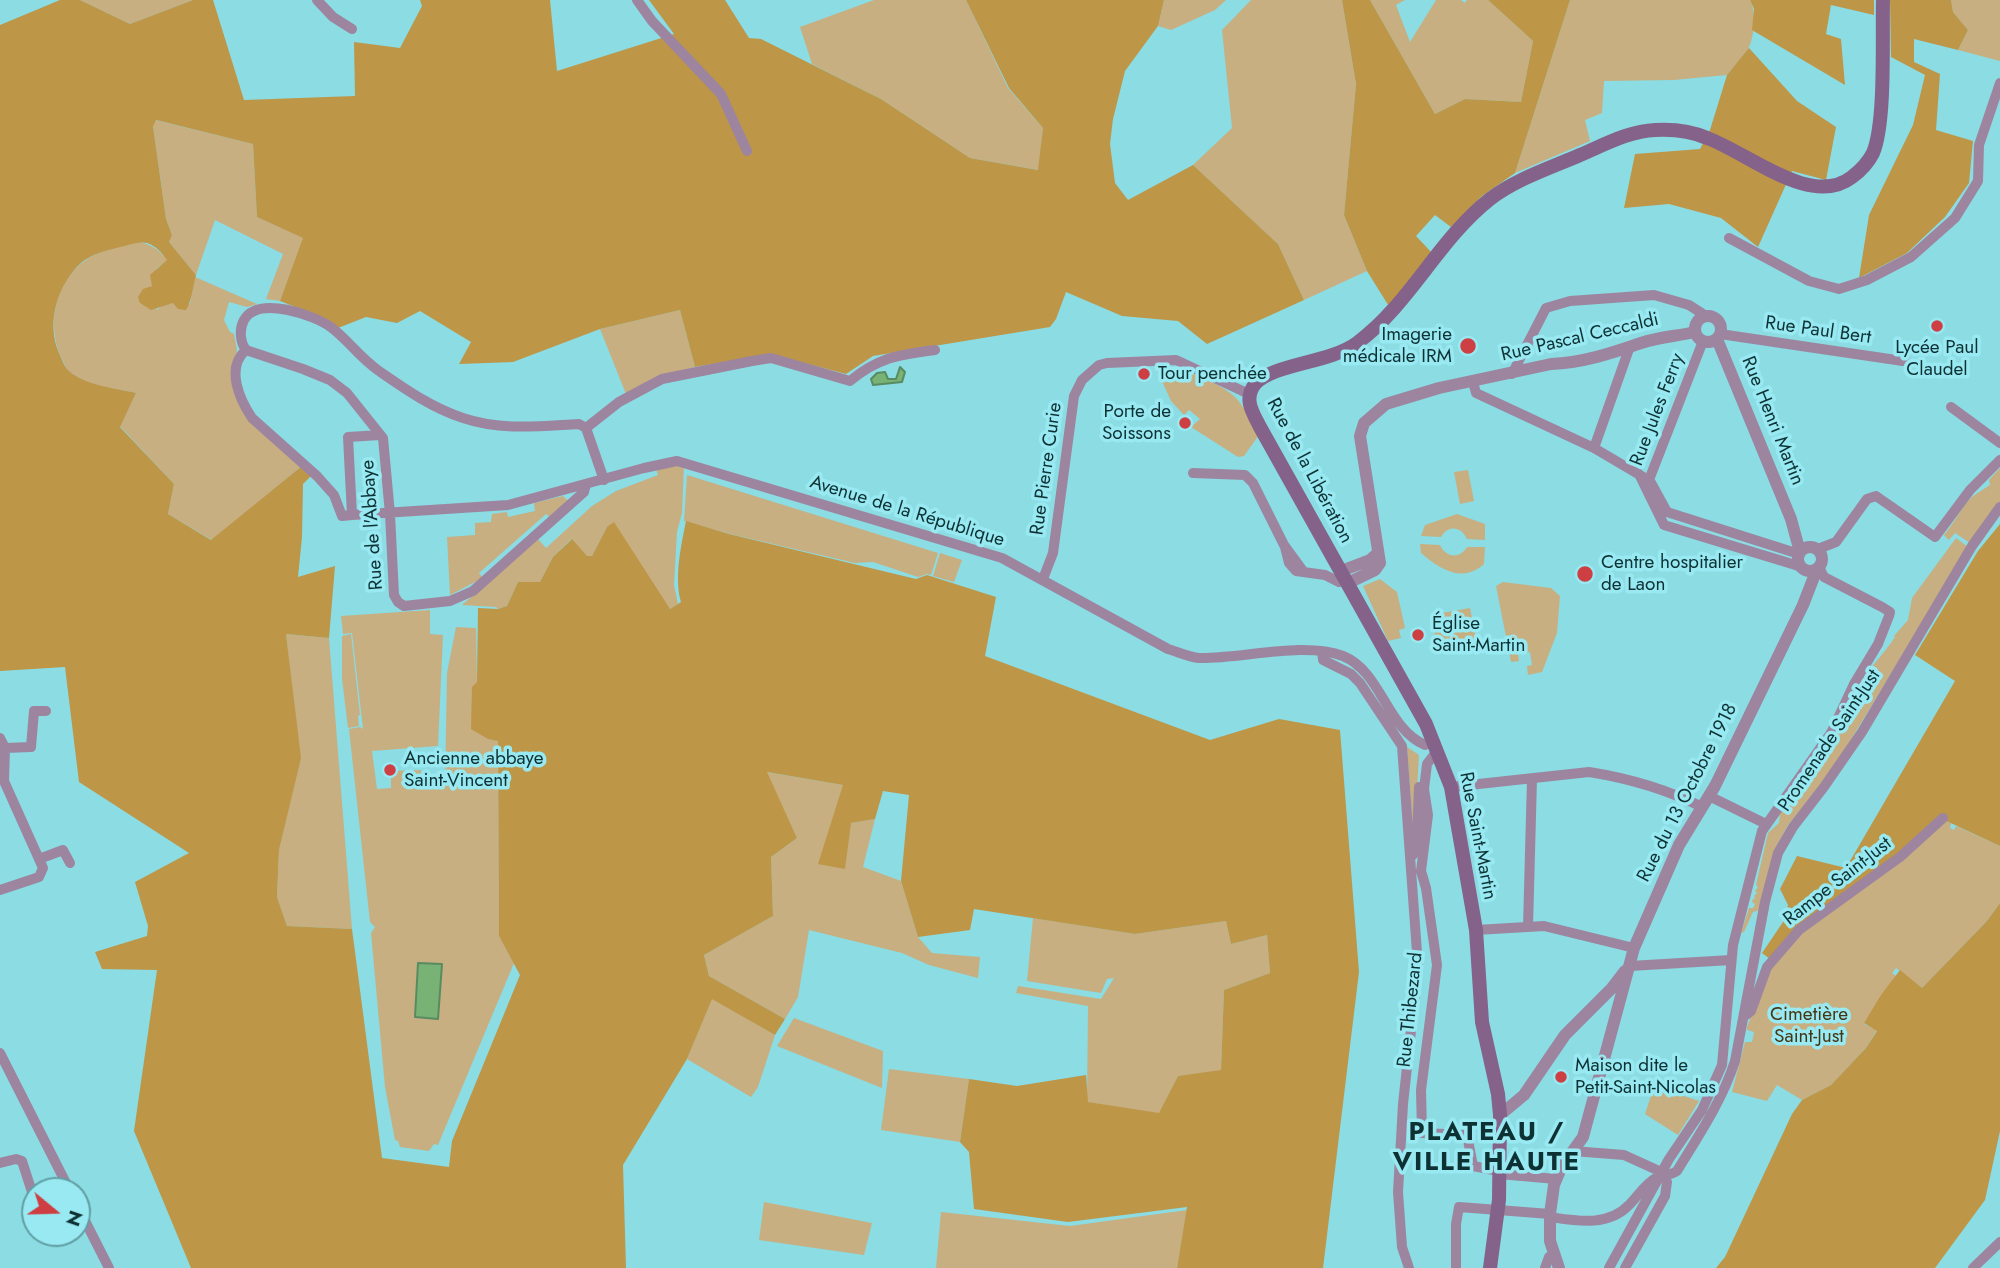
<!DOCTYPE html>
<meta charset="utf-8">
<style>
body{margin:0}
#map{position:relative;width:2000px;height:1268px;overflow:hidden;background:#8bdce3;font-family:Jost,sans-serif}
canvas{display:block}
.north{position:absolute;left:21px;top:1177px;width:70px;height:70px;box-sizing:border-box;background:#98e9f1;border:2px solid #619fa5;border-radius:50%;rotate:109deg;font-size:19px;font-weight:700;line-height:28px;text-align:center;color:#0e3134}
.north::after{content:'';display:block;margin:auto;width:24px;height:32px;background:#ce3f43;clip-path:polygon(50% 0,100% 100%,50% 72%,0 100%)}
</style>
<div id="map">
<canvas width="2000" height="1268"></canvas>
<div class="north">N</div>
</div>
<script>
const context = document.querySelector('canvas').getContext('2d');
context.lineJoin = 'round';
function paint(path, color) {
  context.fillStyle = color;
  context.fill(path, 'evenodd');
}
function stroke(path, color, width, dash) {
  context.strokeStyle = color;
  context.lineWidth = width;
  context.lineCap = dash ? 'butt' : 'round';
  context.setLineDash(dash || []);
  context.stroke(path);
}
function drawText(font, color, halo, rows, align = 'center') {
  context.font = font + ' Jost,sans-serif';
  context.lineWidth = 7;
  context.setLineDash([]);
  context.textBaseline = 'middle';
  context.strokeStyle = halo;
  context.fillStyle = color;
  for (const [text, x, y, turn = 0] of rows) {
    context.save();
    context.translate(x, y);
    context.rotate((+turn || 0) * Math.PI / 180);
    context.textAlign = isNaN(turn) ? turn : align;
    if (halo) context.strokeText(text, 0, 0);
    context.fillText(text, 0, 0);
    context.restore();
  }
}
paint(new Path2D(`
 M80 0H193L130 24Z
 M874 0H966L1008 88 1043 128 1039 170 970 158 881 99 812 64 800 27Z
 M1164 0H1226L1215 10 1171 30 1158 26Z
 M1251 0H1342L1356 84 1344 215 1367 271 1304 300 1278 244 1193 165 1232 128 1222 30Z
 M1370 0H1405L1396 5 1410 42 1436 0H1461L1465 3 1467 0H1488L1533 41 1521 102 1465 99 1435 114Z
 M1570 0H1750C1756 12 1755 34 1749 47 1745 56 1734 66 1727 75L1674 80 1604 81 1602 113 1585 120 1590 141 1515 173Z
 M1951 0H2000V61L1958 50 1968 30 1953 12Z
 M155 120 253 144 257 217 304 238 280 301 266 299 283 254 215 220 196 275 169 242 172 235 166 219 153 125Z
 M138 242C152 244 158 250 168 260L156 269 153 286 157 310C166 301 178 303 190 304L195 277 257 304 247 307 229 302 224 320 230 332 234 334 237 350 234 365 239 404 302 466 212 540 168 514 174 484 120 426 136 393C115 388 85 387 69 371 65 368 64 362 61 357 47 325 54 286 82 263 97 250 119 247 138 242Z
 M680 310 695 367 626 394 600 329Z
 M1164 366C1183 368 1220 383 1235 397 1245 407 1252 423 1259 435L1244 456 1238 457 1191 427 1200 419 1189 410 1184 415 1171 401 1157 370Z
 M684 465 682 513 677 532 674 585 678 604 670 609 607 527 592 556H587L571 539 553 557 540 582H518L507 606 498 609 496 607 462 605 538 539 546 548 592 506 616 491 658 475 656 468Z
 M2000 468V503L1970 543 1955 533 1949 540 1944 535C1954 524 1961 507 1972 497 1977 493 1984 489 1990 485L1989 480Z
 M1468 470 1474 501 1460 504 1454 472Z
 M687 475 938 553 931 575 927 574 918 577 873 562 855 563 730 534 684 521Z
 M563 496 568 501 551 518 546 514 479 573 483 578 450 595 447 537 475 535V523L491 522 492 514 507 512 508 517 535 511 534 503Z
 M1457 514 1485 524V540L1467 539C1461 526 1448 525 1441 537L1421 536 1425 525Z
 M1956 538 1968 547 1833 769 1788 825 1777 845 1770 865 1760 910 1753 912 1744 932 1741 933 1749 908H1753L1755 904 1752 902 1753 899H1755L1754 896 1757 893 1755 891 1758 887 1756 885 1768 833 1779 823 1780 813 1794 789 1801 785 1815 763 1836 742 1837 731C1851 719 1848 707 1855 692 1862 676 1884 654 1895 637L1894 636 1908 620 1912 598Z
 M1420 544 1440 545C1446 558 1460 559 1467 547H1485L1484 564C1462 584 1440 569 1421 553Z
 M940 553 962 560 954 582 933 576Z
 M1380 579 1397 592 1405 628 1399 630 1401 638 1388 641 1363 586Z
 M1503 582 1551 588 1560 596 1557 633 1542 672 1528 675 1527 666 1532 665 1530 652 1518 654 1519 661 1511 662 1496 586Z
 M1470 608 1476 638 1437 645 1436 640 1438 638H1436L1434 632 1437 631 1434 630 1433 625 1436 623H1433L1431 615Z
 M430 610V634L443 635 438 746 372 751 377 789 391 788V771L421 770V787L445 786 447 673 456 627 476 628 477 683 488 739 498 740 499 936 514 963 438 1145 434 1144 429 1151 400 1147 398 1141 395 1140 385 1087 371 933 375 927 370 922 349 729 360 727 363 729 352 633 343 634 341 616ZM441 964 438 1019 415 1017Z
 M286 634 329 638 352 929 287 926 277 897 279 850 300 758Z
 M351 634 360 715 358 716 359 726 348 728 342 679V636Z
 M1407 747 1419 755 1414 842Z
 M766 772 843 785 851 823 875 819 863 867 901 881 918 937 932 953 980 957 978 978 929 965 902 953 809 930 798 997 785 1019 709 976 704 955 773 916 771 857 797 838Z
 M1944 820 1951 823 1950 828 1954 830 1956 826 2000 846V903L1987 921 1922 988 1896 968 1892 973 1896 976 1864 1024 1877 1030 1866 1048 1831 1085 1802 1100 1777 1085 1767 1101 1732 1092 1745 1042H1752L1754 1032 1747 1030V1027L1771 966 1799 933Z
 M1033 918 1135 934 1226 921 1231 944 1267 935 1270 973 1224 990 1221 1071 1178 1076 1159 1114 1087 1102 1088 1006 1016 993 1018 986 1101 999 1114 978 1107 979 1101 993 1027 981Z
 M712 998 775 1035 758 1087 751 1097 687 1059Z
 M794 1018 883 1051 882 1088 777 1046Z
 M889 1069 969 1079 960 1142 881 1130Z
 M1654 1086 1699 1101 1678 1135 1645 1114Z
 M764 1202 872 1223 864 1255 759 1240Z
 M1187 1210 1177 1268H936L941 1212 1070 1226Z`), '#c7af81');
paint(new Path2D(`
 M60 0H80L130 24 193 0H213L244 100 355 96 354 42 400 48 422 6 420 0H550L557 71 674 34 649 0H725L749 38 761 39 881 99 970 158 1038 170 1043 128 1009 88 966 0H1164L1158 26 1125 71 1113 119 1110 144 1115 183 1128 200 1193 165 1278 244 1304 300 1207 344 1178 321 1122 316 1066 292 1056 319 1050 327 873 356 846 374 770 354 695 367 680 310 600 329 513 362 459 364 471 342 420 311 397 323 366 317 338 328 321 317 280 301 303 238 257 217 253 144 156 120 153 126 166 219 172 235 169 242 196 275C193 286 192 301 186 310L178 309 173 303 151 310 140 303 138 297 143 289 152 286 150 275 167 260C162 253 156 246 147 243 138 241 129 245 120 247 108 250 91 254 81 263 57 285 46 323 59 353 62 359 64 367 69 371 86 386 115 388 136 393L120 427 174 484 168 514 211 540 302 466 312 475 303 484 302 537 298 577 335 566 329 638 286 634 301 758 279 850 277 897 287 926 352 929 382 1158 449 1167 452 1141 520 975 499 936 498 741 488 739 471 729 472 687 477 682 478 608 498 609 507 606 518 582H540L553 557 572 539 587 556H592L607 527 614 522 670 609 681 602C674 578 681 546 686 521L729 534 916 579 927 575 996 597 985 656 1210 740 1279 719 1340 730 1359 972 1323 1268H1177L1187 1207 1068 1222 974 1209 969 1152 960 1142 969 1079 1017 1086 1086 1075 1088 1102 1159 1113 1178 1076 1221 1070 1224 990 1270 973 1267 935 1231 944 1226 921 1135 934 974 909 970 930 918 937 901 881 909 795 883 791 875 819 851 823 845 869 818 864 843 785 767 772 797 838 771 857 773 916 704 955 709 976 785 1019 775 1035 712 999 687 1059 623 1165 626 1268H191L134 1131 157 970 102 969 95 952 147 936 148 926 135 882 189 853 79 782 65 667 0 671V25Z
 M1342 0H1370L1435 114 1465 99 1521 102 1533 41 1488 0H1570L1515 173 1482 196 1451 227 1435 215 1416 236 1432 253 1390 308 1367 271 1344 215 1356 84Z
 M1750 0H1874V15L1831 5 1826 34 1841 39 1845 85 1752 30 1754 9Z
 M1890 0H1951L1953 12 1968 30 1958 50 1914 39V62L1940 74 1936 130 1973 141 1969 183 1945 217 1907 253 1859 278 1869 215 1913 125 1925 75 1891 57Z
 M1749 48 1797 101 1836 127 1826 180 1792 171 1758 247 1721 218 1669 204 1624 208 1635 154 1700 149 1710 130 1727 75Z
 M2000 524V846L1940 818 1770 959 1762 953 1783 922 1788 905 1780 889 1797 856 1846 868 1955 681 1915 655 1978 551Z
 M2000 903V1131L1985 1200 1935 1268H1716L1725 1257 1792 1114 1802 1100 1831 1085 1866 1048 1877 1031 1864 1023 1881 995 1900 970 1922 988 1987 921Z`), '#bd9648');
const water = new Path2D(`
 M900 367 905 372 902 382 873 385 871 379 877 373 885 372 888 379H896Z
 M418 963 442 964 438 1019 415 1017Z`);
paint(water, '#78b274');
stroke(water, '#588b61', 2);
stroke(new Path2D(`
 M317 0 333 17 352 29
 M637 0 652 21 721 94 747 151
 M1729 238 1809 281 1839 289 1867 280 1911 257 1955 218 1978 181 1979 145 2000 83
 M1720 334 1903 361 1906 352
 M246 350 303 369 330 380 347 393 383 438 390 514 394 595 398 602 404 606 450 601 473 591 584 492 586 484
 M246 350C240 342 239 329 244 320 258 295 315 315 332 328 349 341 359 357 379 371 405 389 432 408 463 418 501 431 540 426 579 424L586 428 604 480
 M246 350C225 368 240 400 252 418L317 476 334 495 342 516 352 515 348 437 380 435
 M1512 374 1546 308 1570 301 1654 295 1689 305 1706 316
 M1473 382 1476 393 1594 448 1650 481 1667 512 1799 554
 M1951 407 2000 443
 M586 428 619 402 662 379 752 361 771 358 850 381C879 357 899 355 935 350
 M1594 448 1629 349
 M1193 473 1245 475 1253 483 1284 545 1303 571
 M1639 474 1664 525 1802 567
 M1647 485 1703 341
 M352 515 508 505 644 468 677 461 1002 558 1168 649C1178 652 1189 657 1199 658 1241 659 1304 641 1343 656 1382 672 1386 728 1425 745L1433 739
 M1285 547 1289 563 1296 571 1325 575 1339 582 1346 580
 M1818 549 1836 542 1867 499 1876 496 1935 537 1970 490 2000 460
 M1043 579 1053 553 1074 396 1082 380 1099 365 1107 363 1176 360 1249 394
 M1322 651 1323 660 1351 674 1360 683 1402 746 1418 966 1403 1104 1398 1192 1402 1247 1409 1268
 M0 738 5 748 4 781 43 868 39 877 0 890
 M5 748 31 747 34 711H46
 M1437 751 1427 764 1424 789 1428 815 1421 871 1426 888 1437 965 1421 1090 1422 1133 1467 1135 1473 1166 1499 1171
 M1451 787 1589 772C1627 778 1668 790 1702 807
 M1709 796 1766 824
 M1413 855 1417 839 1419 787
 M39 859 63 850 70 863
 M1528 927 1532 779
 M1476 930 1544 926 1634 948
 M1630 966 1731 960
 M1746 1015 1751 1011 1767 967 1799 930 1900 857 1943 818
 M0 1053 70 1191
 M1573 1151 1624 1155 1657 1170 1667 1182 1665 1196 1625 1268
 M0 1163 16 1159 22 1161 32 1192 35 1196
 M1499 1174 1556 1179
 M77 1205 109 1268
 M1550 1217C1577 1221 1608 1227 1629 1205 1637 1197 1646 1183 1656 1178 1663 1174 1670 1176 1677 1171 1699 1135 1722 1101 1735 1061L1765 902 1778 853 1793 827 1824 787 1862 732 1972 546 2000 507
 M1456 1268V1224L1459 1207 1550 1214
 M1545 1268 1549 1257 1554 1254
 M1609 1268 1669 1159 1702 1110 1722 1065 1733 945 1762 831 1831 733 1854 684 1878 644 1889 616 1890 612 1882 607 1824 577 1819 567
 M1973 1268 2000 1242`), '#9d85a0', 10);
stroke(new Path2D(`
 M1695 329a13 13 0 1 1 26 0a13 13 0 1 1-26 0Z
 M1717 339 1791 519 1800 552
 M1798 559a12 12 0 1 1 24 0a12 12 0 1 1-24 0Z
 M1341 571 1370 560 1378 553
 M1348 583 1375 570 1380 563 1360 436 1364 423 1386 404 1439 388 1551 364C1582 363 1612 353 1641 343 1659 337 1678 336 1695 332
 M1500 1115 1524 1095 1565 1035 1612 988 1625 971
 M1559 1268 1550 1241V1214L1554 1185 1562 1166 1583 1137 1634 948 1679 845 1715 786 1803 605 1817 569`), '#9d85a0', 12);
stroke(new Path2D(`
 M1490 1268 1499 1200 1500 1115 1498 1094 1482 1022 1476 930 1451 787 1426 724 1260 427C1253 413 1243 399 1255 384 1272 364 1330 363 1357 343 1410 304 1438 240 1490 199 1516 179 1550 168 1580 155 1604 145 1629 131 1655 130 1672 129 1691 131 1707 138 1747 152 1811 209 1852 177 1860 171 1869 161 1873 153 1886 122 1882 37 1883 0`), '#856289', 14);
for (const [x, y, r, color] of [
 [1937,326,7,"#ce3f43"],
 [1468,346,9,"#ce3f43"],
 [1144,374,7,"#ce3f43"],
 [1185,423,7,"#ce3f43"],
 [1585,574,9,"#ce3f43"],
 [1418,635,7,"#ce3f43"],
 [390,770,7,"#ce3f43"],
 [1561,1077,7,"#ce3f43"]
]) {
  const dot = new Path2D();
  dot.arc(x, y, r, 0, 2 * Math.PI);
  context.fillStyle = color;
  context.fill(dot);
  stroke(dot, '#98e9f1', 2.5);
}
drawText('19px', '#0e3134', '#98e9f1', [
 ["Rue Paul Bert",1818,331,8],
 ["Rue Pascal Ceccaldi",1580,338,-13],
 ["Rue Jules Ferry",1658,410,-69],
 ["Rue Henri Martin",1772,421,68],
 ["Rue Pierre Curie",1047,469,-82],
 ["Rue de la Libération",1309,471,62],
 ["Avenue de la République",907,512,17],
 ["Rue de l'Abbaye",373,525,-94],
 ["Promenade Saint-Just",1830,741,-56],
 ["Rue du 13 Octobre 1918",1688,793,-63],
 ["Rue Saint-Martin",1477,836,79],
 ["Rampe Saint-Just",1838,882,-38],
 ["Rue Thibezard",1411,1010,-84]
]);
drawText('19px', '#0e3134', '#98e9f1', [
 ["Imagerie",1452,335,"right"],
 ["médicale IRM",1452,357,"right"],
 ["Lycée Paul",1937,348,"center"],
 ["Claudel",1937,370,"center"],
 ["Tour penchée",1158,374],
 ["Porte de",1171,412,"right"],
 ["Soissons",1171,434,"right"],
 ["Centre hospitalier",1601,563],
 ["de Laon",1601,585],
 ["Église",1432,624],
 ["Saint-Martin",1432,646],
 ["Ancienne abbaye",404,759],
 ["Saint-Vincent",404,781],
 ["Maison dite le",1575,1066],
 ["Petit-Saint-Nicolas",1575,1088]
], 'left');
drawText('19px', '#453512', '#98e9f1', [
 ["Cimetière",1809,1015],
 ["Saint-Just",1809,1037]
]);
context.letterSpacing = '2px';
drawText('bold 26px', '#0e3134', '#98e9f1', [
 ["PLATEAU /",1487,1134],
 ["VILLE HAUTE",1487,1164]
]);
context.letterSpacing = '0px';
</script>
